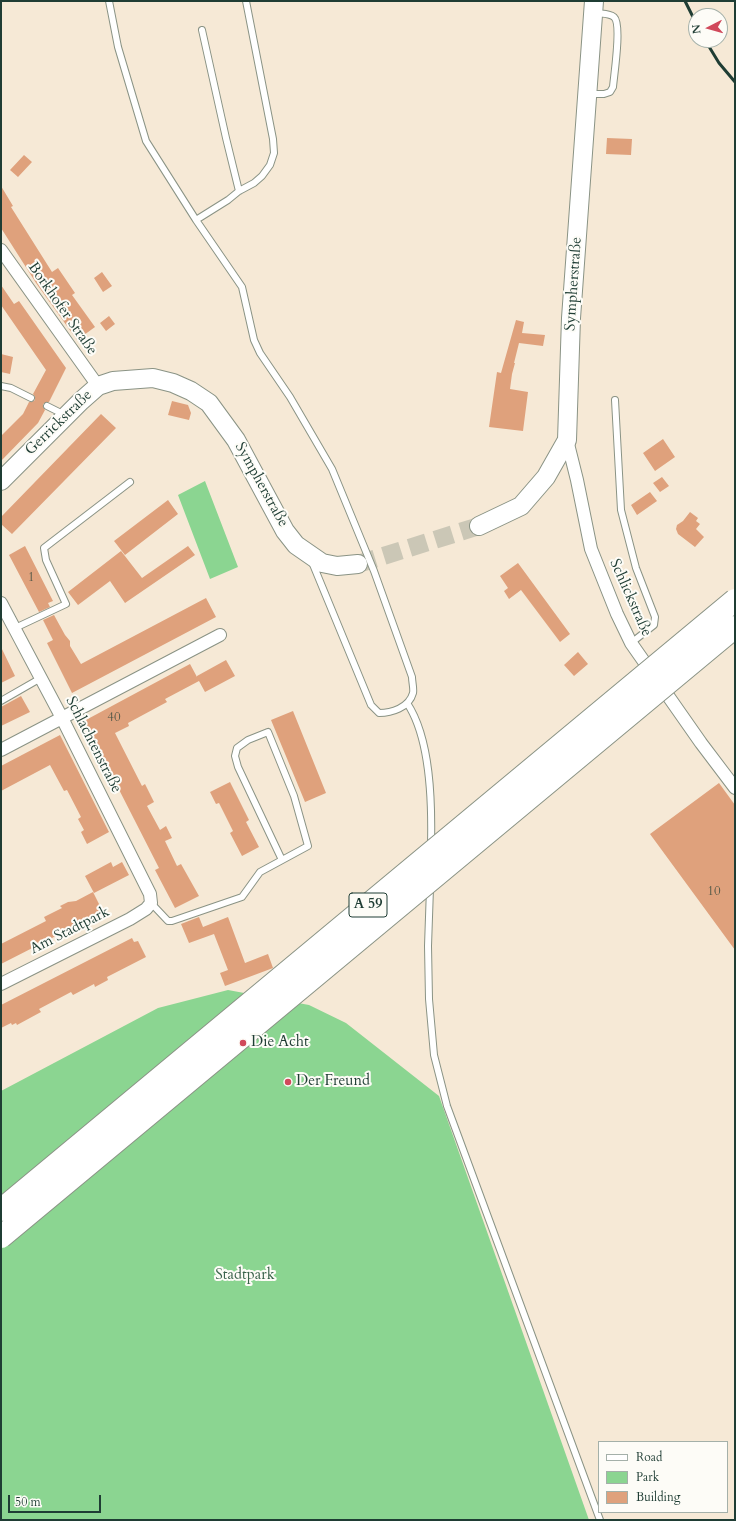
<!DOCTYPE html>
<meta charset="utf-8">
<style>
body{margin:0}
#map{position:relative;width:736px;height:1521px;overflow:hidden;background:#f6e9d6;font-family:Cardo,serif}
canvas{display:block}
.frame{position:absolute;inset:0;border:2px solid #1f3d34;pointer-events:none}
.legend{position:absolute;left:598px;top:1441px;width:130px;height:72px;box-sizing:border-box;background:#fdfcf7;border:1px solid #a4b0a9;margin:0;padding:5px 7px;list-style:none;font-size:12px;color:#1f3d34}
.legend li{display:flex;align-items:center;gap:8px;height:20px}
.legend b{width:20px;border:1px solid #a4b0a9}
.north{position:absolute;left:688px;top:8px;width:40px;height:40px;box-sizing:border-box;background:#fdfcf7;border:1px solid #a4b0a9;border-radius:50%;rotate:264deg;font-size:11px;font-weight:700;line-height:16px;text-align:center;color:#1f3d34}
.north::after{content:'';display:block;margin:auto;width:14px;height:18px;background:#d1495b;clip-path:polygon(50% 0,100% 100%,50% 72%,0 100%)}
.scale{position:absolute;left:8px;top:1495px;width:93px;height:18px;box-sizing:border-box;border:2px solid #1f3d34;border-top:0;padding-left:5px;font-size:12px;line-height:14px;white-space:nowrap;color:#1f3d34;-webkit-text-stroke:3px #fdfcf7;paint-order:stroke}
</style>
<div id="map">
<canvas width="736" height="1521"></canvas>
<div class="frame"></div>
<ul class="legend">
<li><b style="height:5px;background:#fff"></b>Road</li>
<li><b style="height:11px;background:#8bd591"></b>Park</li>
<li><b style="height:11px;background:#dfa17c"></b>Building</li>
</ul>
<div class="north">N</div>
<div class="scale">50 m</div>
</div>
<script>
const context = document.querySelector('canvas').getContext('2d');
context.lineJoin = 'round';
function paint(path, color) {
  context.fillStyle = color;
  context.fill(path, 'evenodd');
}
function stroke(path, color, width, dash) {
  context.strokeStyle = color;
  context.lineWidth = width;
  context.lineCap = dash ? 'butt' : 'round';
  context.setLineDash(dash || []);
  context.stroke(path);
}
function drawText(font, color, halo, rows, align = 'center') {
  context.font = font + ' Cardo,serif';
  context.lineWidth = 4;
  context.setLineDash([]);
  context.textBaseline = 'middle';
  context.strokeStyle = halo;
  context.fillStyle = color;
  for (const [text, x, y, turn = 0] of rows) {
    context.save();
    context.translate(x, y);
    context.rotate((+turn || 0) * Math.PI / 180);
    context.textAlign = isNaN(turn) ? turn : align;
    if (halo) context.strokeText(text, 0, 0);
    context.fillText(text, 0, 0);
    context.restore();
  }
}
paint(new Path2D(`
 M205 481 238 567 210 579 178 495Z
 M228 990 309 1005 346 1023 439 1096 589 1520H1V1091L158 1008Z`), '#8bd591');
paint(new Path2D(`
 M607 138 632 139 631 155 606 154Z
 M24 155 32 162 18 177 10 170Z
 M1 186 13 206 11 207 52 272 58 268 75 293 72 295 95 327 77 340 36 283 1 228Z
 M102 272 112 286 103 292 94 278Z
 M1 285 14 304 19 301 66 368 49 402 43 404V407L45 410 38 423 1 461V436L23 414 29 402H32L35 400V397L33 394 46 370 1 305Z
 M109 316 115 324 106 331 100 323Z
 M516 320 524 322 522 333 545 335 543 346 519 343 514 363H515L512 374 510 389 528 392 523 431 489 427 497 372 501 373Z
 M1 354 13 357 10 374 1 372Z
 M172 401 188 405 191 413 189 420 168 415Z
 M101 414 116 428 12 534 1 524V517Z
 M663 439 675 457 655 471 643 453Z
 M662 477 669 486 660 492 653 483Z
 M650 492 657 501 637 515 631 505Z
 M168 500 178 514 125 555 114 541Z
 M690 512 698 518 696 521 700 524 696 529 704 537 695 547 678 534 676 529 677 525 683 521Z
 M25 546 53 601 48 603 50 607 39 612 9 555Z
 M188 546 195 555 125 603 110 581 78 605 68 592 121 551 142 578Z
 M518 563 570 634 560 642 521 590 509 599 504 591 508 588 500 576Z
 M206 598 216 617 72 693 47 643 53 640 43 620 54 615 65 635 70 641V646L81 664Z
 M1 647 15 676 1 683Z
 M578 652 588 664 574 676 564 665Z
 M226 660 235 676 205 692 199 681 165 699 167 702 128 723 129 726 115 733 142 786 145 784 154 802 147 806 160 830 166 826 172 838 165 841 177 866 181 864 199 896 175 908 155 870 159 868 84 721 190 664 197 677V676Z
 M21 696 30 712 1 726V707Z
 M293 711 326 793 305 802 271 720Z
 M60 735 109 832 87 844 81 832 84 830 78 819 81 817 67 790 64 791 50 765 1 791V766Z
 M230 782 249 820 246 822 259 847 242 856 230 833 233 831 219 803 216 804 210 792Z
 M719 783 735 805V950L650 834Z
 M111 862 113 867 122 862 129 875 94 893 85 876Z
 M93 892 103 912 1 964V944L46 921 44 917 62 908 60 906 68 902 76 901Z
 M199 917 203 927 228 917 245 963 268 954 273 968 225 986 220 973 228 970 214 934 189 943 181 924Z
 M132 938 134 942 138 941 146 957 107 977 108 980 95 987 94 984 73 995 71 992 39 1009 41 1012 17 1025 16 1023 12 1025 11 1023 1 1028V1005Z`), '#dfa17c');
stroke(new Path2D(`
 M358 564 479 526`), '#cbc7b6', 18, [18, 9]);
const lane = new Path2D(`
 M109 1 118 47 146 141 196 220
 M246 1 273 139 274 153 270 165 262 176 254 183 239 191 228 200 196 220 242 287 254 340 260 353 290 397 332 469 374 571 412 677C412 682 414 689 413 693 409 708 391 713 379 713L371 705 312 562
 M202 30 226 138 239 191
 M589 94H604L610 92 613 87C614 75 622 24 614 17 609 13 601 14 596 13
 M1 386 11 388 31 398
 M615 400 621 510 636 568 655 617 654 625 631 643
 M47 406 65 415
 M15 628 66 604 46 560 44 548 130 482
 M1 701 41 678
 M407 703C431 739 432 803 431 845
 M430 888 428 946 429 999 434 1055 447 1106 600 1520
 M151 903 168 921H172L242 897 260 872 308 846 294 796 268 732 248 740 237 748 235 756 238 767 282 860`);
const street = new Path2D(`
 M1 250 98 386
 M567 440 577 480 591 549 617 614 631 643 701 743 735 788
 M1 603 62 718 150 894 151 903 146 909 130 919 1 984
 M1 750 220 635`);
const secondary = new Path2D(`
 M1 481 81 401 98 386 113 381 153 378 173 383 191 391 209 403 236 440 285 531 296 545 322 563 337 566 358 564
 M479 526 521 506 546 477 567 440 571 318 594 1`);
stroke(lane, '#8a9385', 8);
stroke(street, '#8a9385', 14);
stroke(secondary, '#8a9385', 20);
stroke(lane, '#fff', 6);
stroke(street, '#fff', 12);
stroke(secondary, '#fff', 18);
stroke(new Path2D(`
 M685 1 696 23
 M705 40 719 63 735 82`), '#1f3d34', 3);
const highwayBridge = new Path2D(`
 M1 1210 735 600
 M1 1237 735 627`);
stroke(highwayBridge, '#8a9385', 24, []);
stroke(highwayBridge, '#fff', 22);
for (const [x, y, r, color] of [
 [243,1043,4,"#d1495b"],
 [288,1082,4,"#d1495b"]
]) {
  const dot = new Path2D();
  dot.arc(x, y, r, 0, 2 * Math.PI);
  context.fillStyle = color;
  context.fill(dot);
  stroke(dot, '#fdfcf7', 1.5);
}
drawText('13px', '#4f5646', null, [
 ["1",31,578],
 ["40",114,718],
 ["10",714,892]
]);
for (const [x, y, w] of [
 [368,905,38]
]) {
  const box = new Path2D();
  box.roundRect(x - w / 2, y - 12, w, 24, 3);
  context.fillStyle = '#fdfcf7';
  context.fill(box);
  stroke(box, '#1f3d34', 1);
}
drawText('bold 14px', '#1f3d34', null, [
 ["A 59",368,905]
]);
drawText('15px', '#1f3d34', '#fdfcf7', [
 ["Sympherstraße",574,284,-86],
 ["Borkhofer Straße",62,309,55],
 ["Gerrickstraße",59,423,-44],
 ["Sympherstraße",261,485,61],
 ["Schlickstraße",630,598,66],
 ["Schlachtenstraße",93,745,63],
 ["Am Stadtpark",70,931,-27]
]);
drawText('15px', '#1f3d34', '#fdfcf7', [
 ["Die Acht",251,1043],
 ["Der Freund",296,1082]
], 'left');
drawText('15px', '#3a634b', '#fdfcf7', [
 ["Stadtpark",245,1276]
]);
</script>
